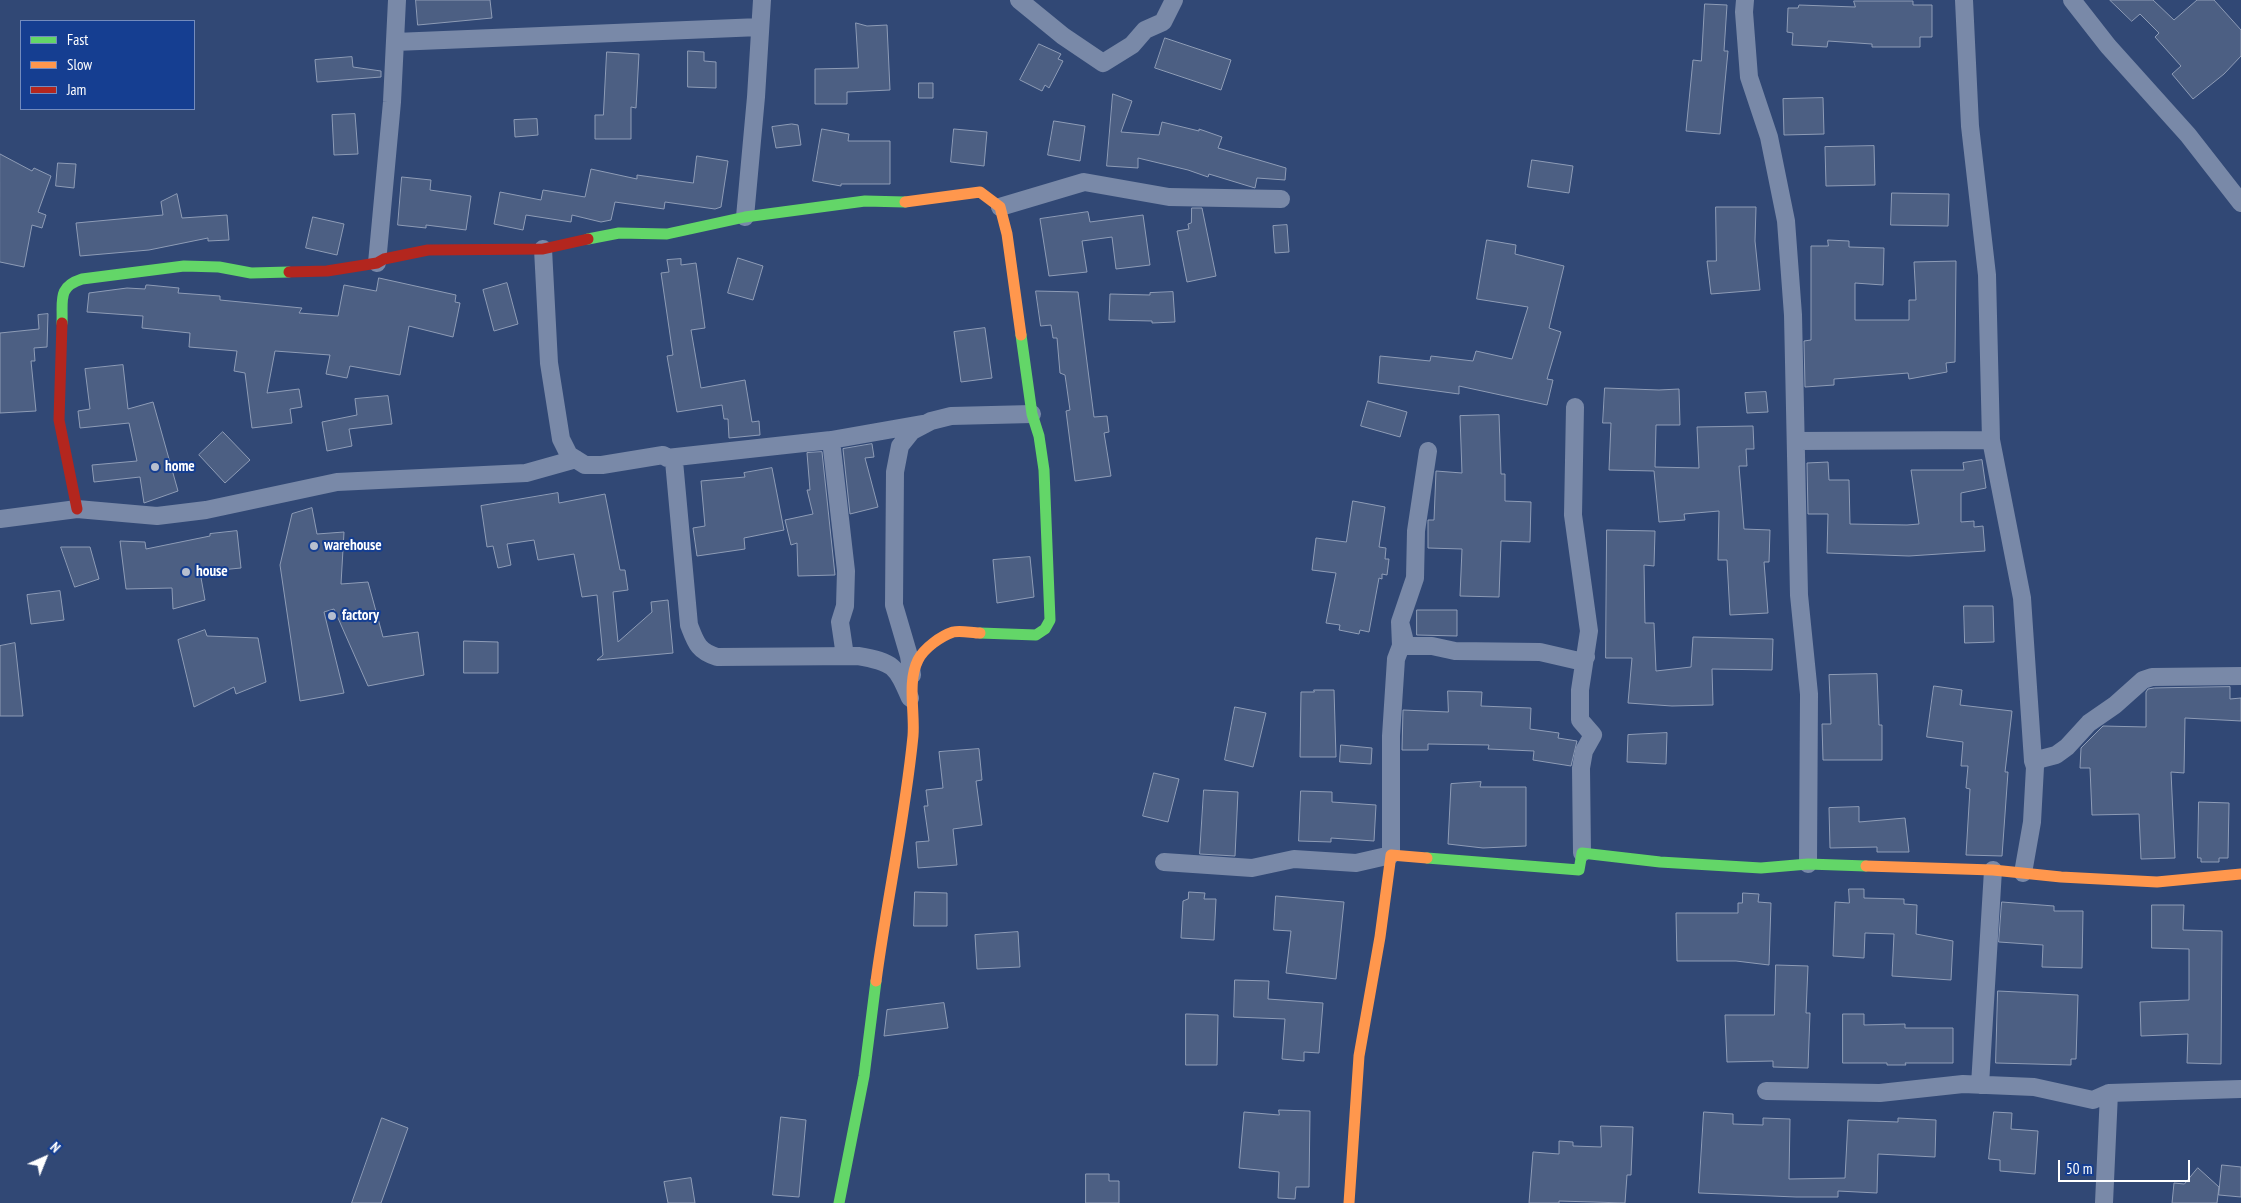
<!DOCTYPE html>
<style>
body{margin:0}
#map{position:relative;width:2241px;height:1203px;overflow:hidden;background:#314875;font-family:"PT Sans Narrow",sans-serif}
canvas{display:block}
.legend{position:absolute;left:20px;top:20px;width:175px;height:90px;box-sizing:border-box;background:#153e91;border:1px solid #738bbd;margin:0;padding:6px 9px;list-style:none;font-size:15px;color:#fff}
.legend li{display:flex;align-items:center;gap:10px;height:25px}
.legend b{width:25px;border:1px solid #738bbd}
.north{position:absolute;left:20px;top:1133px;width:50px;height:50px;-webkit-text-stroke:4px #153e91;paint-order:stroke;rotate:44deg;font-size:14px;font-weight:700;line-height:20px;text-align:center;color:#fff}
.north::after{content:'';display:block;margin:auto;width:18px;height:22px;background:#fff;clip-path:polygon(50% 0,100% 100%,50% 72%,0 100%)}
.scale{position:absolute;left:2058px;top:1160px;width:132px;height:22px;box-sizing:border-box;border:2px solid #fff;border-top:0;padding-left:6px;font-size:15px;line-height:18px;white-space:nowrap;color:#fff;-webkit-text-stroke:4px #153e91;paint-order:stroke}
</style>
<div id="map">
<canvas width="2241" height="1203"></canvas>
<ul class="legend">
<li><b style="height:6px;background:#63d668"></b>Fast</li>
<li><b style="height:6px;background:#ff974d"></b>Slow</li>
<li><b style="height:6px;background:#b3261e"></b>Jam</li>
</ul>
<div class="north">N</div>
<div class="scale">50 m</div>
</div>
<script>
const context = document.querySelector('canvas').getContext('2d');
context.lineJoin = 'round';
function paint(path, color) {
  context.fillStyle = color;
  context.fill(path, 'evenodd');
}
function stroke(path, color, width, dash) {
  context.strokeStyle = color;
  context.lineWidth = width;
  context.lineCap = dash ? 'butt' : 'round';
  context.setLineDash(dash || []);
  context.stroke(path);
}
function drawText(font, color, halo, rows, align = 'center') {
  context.font = font + ' "PT Sans Narrow",sans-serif';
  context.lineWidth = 4;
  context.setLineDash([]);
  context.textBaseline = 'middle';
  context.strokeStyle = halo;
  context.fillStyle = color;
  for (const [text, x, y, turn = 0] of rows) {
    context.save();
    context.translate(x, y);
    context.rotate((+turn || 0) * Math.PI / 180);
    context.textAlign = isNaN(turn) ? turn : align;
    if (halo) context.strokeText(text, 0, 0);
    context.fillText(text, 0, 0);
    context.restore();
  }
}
const building = new Path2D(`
 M416 0H490L492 18 418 25Z
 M2110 0H2153L2174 20 2197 0H2214L2241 30V56L2224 74 2193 99 2172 74 2181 66 2155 37 2159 33 2140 14 2132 21Z
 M1854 1H1913V5H1932V37H1920V47H1872V44L1828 41 1827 47 1792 45 1793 33 1787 32 1788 8H1798L1799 5 1855 7Z
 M1705 4 1727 5 1724 51H1728L1720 134 1686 131 1693 60 1701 61Z
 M856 23 867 26 887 25 890 90 847 92V104H815V69L858 68Z
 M1165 38 1231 60 1221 90 1155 68Z
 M1039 44 1061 54 1058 59 1063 61 1049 88 1045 85 1042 91 1020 80Z
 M688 51 704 52V61L716 62V88L688 87Z
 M607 52 639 54 636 108 631 107V139H595V115H603Z
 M352 57 353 67 381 71V77L317 82 315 60Z
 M919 83H933V98H919Z
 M1113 94 1132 101 1121 132 1159 135 1162 122 1199 131V129L1222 137 1218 148 1286 168 1285 180 1257 178 1255 188 1209 174 1208 177 1188 170 1138 158V168L1107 166Z
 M1823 98 1824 134 1784 135 1783 99Z
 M355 114 358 154 334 155 332 115Z
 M537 119 538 135 515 137 514 120Z
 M1054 121 1085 126 1080 161 1048 155Z
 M792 124 798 125 801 145 776 148 772 127Z
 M822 129 849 134 848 141H890V184H841V186L813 181Z
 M954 129 987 132 984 166 951 162Z
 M1874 146 1875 185 1826 186 1825 147Z
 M0 154 32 171 34 168 51 176 38 212 46 215 42 228 32 225 24 267 0 262Z
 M697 156 728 161 721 207 715 209 665 202 664 209 615 202 611 220 601 222 572 215 571 222 526 215 523 230 494 224 500 192 541 200 543 190 585 197 591 169 637 179V175L693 183Z
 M1532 160 1573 166 1569 193 1528 187Z
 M58 163 76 164 74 188 56 186Z
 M402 177 431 180 430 190 471 196 466 230 426 225V228L398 225Z
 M1892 193 1949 194 1948 226 1891 225Z
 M177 194 182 218 227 215 229 240 208 241V238L149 250 80 256 76 223 163 215 161 202Z
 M1716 207H1756L1755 241 1760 290 1711 294 1707 261H1716Z
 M1192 208H1202L1216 276 1187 282 1177 231 1189 229 1188 224 1191 223Z
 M1088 212 1090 222 1143 215 1150 265 1116 269 1112 237 1082 241 1087 272 1049 276 1040 219Z
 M313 217 344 224 337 255 306 248Z
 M1287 225 1289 252 1275 253 1273 226Z
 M1487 240 1516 245 1515 254 1564 266 1549 328 1561 332 1547 379 1553 380 1547 405 1459 386V394L1378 383 1380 356 1430 361 1431 356 1473 361 1476 351 1512 359 1528 307 1477 299Z
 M1828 240 1849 241V247L1884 248 1883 285 1855 283V320H1909V300H1916L1914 262 1956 261 1955 362 1946 363 1947 372 1909 379 1908 373 1834 379V385L1805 387 1804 341 1811 340V246H1828Z
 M738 258 763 266 753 300 728 293Z
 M681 259V265L696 263 705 328 691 330 701 388 745 380 752 422 759 421 760 435 729 438 728 419H724L722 405 677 412 667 356 673 355 661 273 669 272 667 260Z
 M379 278 456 295 455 302 460 303 453 337 409 326 400 375 350 366 347 378 326 374 330 355 275 351 267 393 299 389 302 407 290 409 292 423 252 428 245 373 234 371 237 351 189 347 190 333 142 328 143 316 87 312 89 293 127 288 145 289 146 285H148L179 288 178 293 220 296V300L302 308 299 313 338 316 344 285 376 291Z
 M507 283 518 324 494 331 483 290Z
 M1036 291 1078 292 1094 417 1107 416 1109 432 1104 433 1111 476 1075 481 1066 411 1070 410 1065 375 1060 373 1057 338H1053L1051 325 1041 326Z
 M1173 292 1175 322 1152 323V321L1109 320 1110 294 1150 295V293Z
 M48 314 47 347 34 348 35 361H31L36 411 0 413V333L39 329 38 315Z
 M985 328 992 378 961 382 954 332Z
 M123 365 128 409 153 402 178 491 144 503 140 477 94 482 92 465 137 461 129 423 80 428 78 411 90 409 85 369Z
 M1605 388 1659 390 1679 389 1680 425H1656L1655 467 1699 468 1697 427 1753 426 1754 449H1746L1747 466H1739L1744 529 1770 530 1769 562H1764L1768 613 1730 615 1727 560H1718L1719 511 1684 514 1685 520 1659 522 1654 471 1609 470 1611 423H1603Z
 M1766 392 1768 412 1747 413 1745 393Z
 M388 396 392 424 349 429 352 446 327 451 322 422 357 415 355 399Z
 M1368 401 1407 412 1400 437 1361 426Z
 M1499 415 1501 474H1505V501L1531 502 1530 542 1501 541 1499 597 1460 596 1462 549 1428 548V520H1434L1436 471 1462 473 1460 416Z
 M223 432 250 460 225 483 199 455Z
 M872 444 874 457 865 458 878 507 850 514 843 449Z
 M822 452 835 575 798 576 797 543 791 545 785 520 813 514 807 490H810L807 453Z
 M1982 460 1986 488 1961 493V522L1974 521V527L1983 526 1985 551 1909 556 1827 553 1828 514H1808L1807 463 1828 462 1829 480H1849L1850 524 1907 525 1919 524 1911 470H1964L1963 463Z
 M772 468 784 530 744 538 745 549 697 556 693 528 705 526 701 481 745 477 744 473Z
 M558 493 559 503 605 494 620 570H625L628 590 613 592 618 642 652 612 651 602 668 600 673 653 597 660 603 655 597 595 582 597 574 554 538 560 534 540 507 544 511 565 498 568 493 546 487 547 481 506Z
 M1353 501 1385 507 1379 547 1386 548 1385 559H1389L1387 575 1382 574V579L1379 578 1369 632 1360 630 1359 634 1339 630 1340 625 1326 623 1336 573 1312 570 1316 538 1346 542Z
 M312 508 317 534 344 532 341 584 368 582 383 637 418 632 424 675 368 686 334 609 324 612 344 693 300 701 280 565 292 514Z
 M1607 530 1655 531 1654 566 1644 565 1645 623H1654L1656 671 1691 667 1693 637 1773 639 1772 670 1712 669 1713 705 1672 706 1628 703 1632 658H1606Z
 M237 531 241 568 200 572 205 600 173 609 172 588 126 589 120 541 145 542 146 549 210 536V534Z
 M61 547H90L99 579 75 587Z
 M1030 557 1034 597 997 603 993 560Z
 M60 591 64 620 31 624 27 595Z
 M1964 606H1993L1994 642 1965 643Z
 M1417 610H1457V636L1417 635Z
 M205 630 207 636 258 638 266 682 236 694 234 687 194 707 178 640Z
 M464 641 498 642V673H464Z
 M15 643 23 716H0V646Z
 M1877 674 1879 725H1882V760H1823L1822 724H1831L1829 675Z
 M1934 686 1962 690 1960 705 2012 711 2005 772H2008L2002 856 1966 855 1970 789 1966 788 1968 766H1961L1963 742 1927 737Z
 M2230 687V699L2241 698V721L2185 718 2184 773 2171 772 2175 858 2141 859 2139 814 2092 815 2090 768H2080L2081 748 2103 726 2146 727V692L2148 689 2154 688Z
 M1314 690H1334L1336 757H1300L1301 692H1314Z
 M1448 691 1482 692 1481 706 1531 708 1530 729 1559 733 1558 738 1577 741 1571 766 1533 760 1534 751 1488 749 1489 745 1428 744V750H1402L1403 710 1448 712Z
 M1235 707 1266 713 1253 767 1225 760Z
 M1667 733 1666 764 1627 762 1628 735Z
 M1341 745 1372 748 1371 764 1340 762Z
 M979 749 982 780 976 781 982 825 953 829 957 865 918 868 916 842 929 841 924 806H928L926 790 943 788 939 752Z
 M1154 773 1179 779 1168 822 1143 816Z
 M1481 782 1480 787H1526V846L1483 848 1448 844 1451 784Z
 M1204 790 1238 792 1235 856 1200 854Z
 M1301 791 1332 792V802L1376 805 1374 841 1331 838V842L1299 841Z
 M2199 802 2229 803 2228 858H2219V862H2201V858H2198Z
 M1859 807V822L1905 818 1909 852H1877V847L1830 848 1829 808Z
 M1849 889H1864V898L1904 899V904L1917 905 1916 934 1953 941 1951 980 1892 976 1894 934 1865 933 1864 958 1833 956 1835 902 1849 903Z
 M915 892 947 893V926H914Z
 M1189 892 1205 893 1204 899H1216L1214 940 1181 938 1183 901 1188 899Z
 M1743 893 1759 894 1758 902 1771 903 1769 965 1736 961H1677L1676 913H1738V903H1742Z
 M1276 896 1344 902 1336 979 1286 973 1291 931 1274 930Z
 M2002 902 2054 906V911H2083L2082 968 2042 967 2043 945 1999 942Z
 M2152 905H2184L2183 930 2222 931 2221 1064 2187 1063 2188 1034 2141 1036 2140 1002 2189 1000V949L2152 948Z
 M1018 932 1020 967 977 969 975 935Z
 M1776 965 1808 966 1806 1013H1810L1808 1068 1773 1067V1061L1727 1062 1725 1015H1774Z
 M1235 980 1269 981 1268 999 1323 1003 1319 1053 1304 1052V1061L1282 1059 1285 1019 1234 1017Z
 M1998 991 2078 995 2076 1059H2071V1065L1996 1063Z
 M944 1003 948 1028 884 1036 887 1010Z
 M1186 1014 1218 1015 1217 1065H1186Z
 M1843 1014H1864V1025L1905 1024V1028H1953V1063H1905L1906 1065H1887V1063H1843Z
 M1279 1110 1310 1111 1309 1187H1296L1295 1199 1278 1198 1279 1172 1239 1168 1244 1112 1279 1115Z
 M1704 1112 1733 1114V1124L1763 1125V1118L1790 1119 1789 1179 1845 1178 1848 1120 1898 1122V1118L1936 1120 1935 1157 1878 1154 1877 1193 1838 1191V1197H1796L1699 1193Z
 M1994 1112 2012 1113 2011 1129 2038 1131 2035 1174 2000 1171V1160L1989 1159Z
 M781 1117 806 1120 799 1197 773 1195Z
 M382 1118 408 1128 381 1203H352Z
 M1601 1126 1633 1127 1631 1175H1627L1625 1203 1559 1201V1203H1529L1533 1152 1559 1154V1141L1573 1142V1146L1601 1147Z
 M2222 1165 2241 1167V1197L2219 1195Z
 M2198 1168 2219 1187 2217 1203H2172L2174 1183 2184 1184Z
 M1086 1174H1109V1181H1119V1203H1086Z
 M691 1178 695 1203H668L664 1182Z`);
paint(building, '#4c5f83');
stroke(building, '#8e9cb6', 1);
stroke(new Path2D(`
 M1019 0 1063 36 1103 63 1132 45 1145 30 1163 22 1174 0
 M1745 0 1744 12 1749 77 1769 137 1786 221 1793 315 1799 595 1809 694 1808 864
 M1964 0 1970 126 1987 275 1991 440 2022 598 2033 761 2035 767 2032 822 2023 873
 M2072 0 2108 46 2188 135 2241 203
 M395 42 760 27
 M1000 207 1084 182 1169 197 1281 199
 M745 217 756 97 762 0
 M543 249 549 363 561 439 569 455 585 465H602L663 455 674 461 689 625C696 643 698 651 717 657L858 656C894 662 896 666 910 698
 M377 263 392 102 397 0
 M1575 407 1573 515 1589 631 1580 690V720L1593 735 1584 751 1581 768 1582 853
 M831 440 846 571 845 606 840 622 845 656
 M1796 441 1991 440
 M1428 451 1416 531 1415 578 1400 622 1401 646H1432L1455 651 1540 652 1579 661 1586 657
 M667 458 831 440 922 424
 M0 519 77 509 157 516 206 510 337 482 526 473 576 459
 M912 675 909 656 894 605 895 472 900 446 912 431 931 421 951 416 1032 414
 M2033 761 2056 755 2067 747 2089 723 2115 705 2143 680 2152 677 2241 676
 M1164 862 1252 868 1294 859 1356 863 1391 855V736L1396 659 1404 638 1400 622
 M1980 1085 1993 870
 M1766 1091 1880 1093 1963 1084 2034 1087 2093 1100 2109 1093 2241 1089
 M2104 1203 2109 1093`), '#7989a8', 18);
stroke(new Path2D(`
 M588 239 619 233 667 234 745 217 865 201 905 202
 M62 323C63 300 57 287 82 279L184 266 219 267 251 273 289 272
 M980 633 1036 635 1045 629 1050 620 1044 470 1039 436 1032 414 1021 335
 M1427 858 1579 870 1582 853 1660 862 1761 868 1808 864 1866 866
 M839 1203 864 1076 876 981`), '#63d668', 11);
stroke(new Path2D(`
 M905 202 980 192 1000 207 1007 234 1021 335
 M1866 866 1993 870 2061 877 2157 882 2241 874
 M876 981C887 899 905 818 913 736 915 712 907 682 918 660 924 648 941 636 953 632 961 630 972 633 980 633
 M1349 1203 1359 1056 1380 937 1391 855 1427 858`), '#ff974d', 11);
stroke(new Path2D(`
 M289 272 327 271 377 263 384 259 428 250 543 249 588 239
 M62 323 59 420 77 509`), '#b3261e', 11);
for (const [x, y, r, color] of [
 [155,467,5,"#b7bfcf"],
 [314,546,5,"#b7bfcf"],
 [186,572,5,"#b7bfcf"],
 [332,616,5,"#b7bfcf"]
]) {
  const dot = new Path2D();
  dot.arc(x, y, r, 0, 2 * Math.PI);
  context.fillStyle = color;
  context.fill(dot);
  stroke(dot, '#153e91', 2);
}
drawText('bold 15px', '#fff', '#153e91', [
 ["home",165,467],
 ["warehouse",324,546],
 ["house",196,572],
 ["factory",342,616]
], 'left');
</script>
